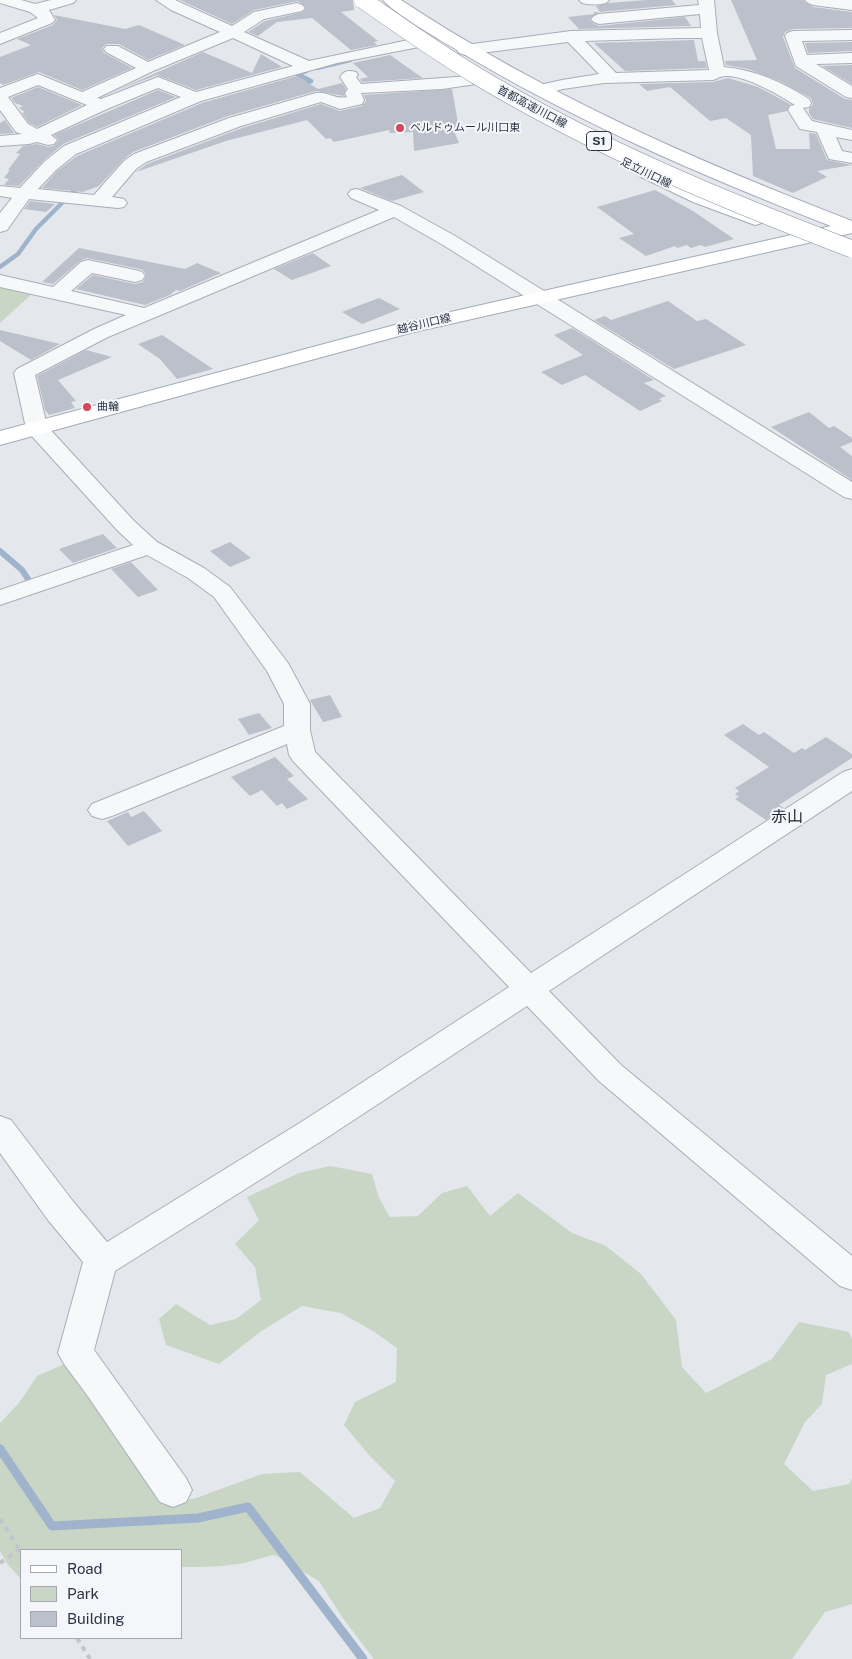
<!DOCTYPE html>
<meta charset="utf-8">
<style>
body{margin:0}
#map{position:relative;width:852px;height:1659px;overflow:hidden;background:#e4e7ec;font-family:"Public Sans",sans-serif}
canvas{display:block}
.legend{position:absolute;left:20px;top:1549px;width:162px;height:90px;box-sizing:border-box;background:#f4f6f9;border:1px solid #a4a8b1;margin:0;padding:6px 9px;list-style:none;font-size:15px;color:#2b3445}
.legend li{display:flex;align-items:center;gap:10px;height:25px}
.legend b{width:25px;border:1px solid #a4a8b1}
</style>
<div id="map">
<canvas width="852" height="1659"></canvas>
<ul class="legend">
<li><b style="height:6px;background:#fff"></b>Road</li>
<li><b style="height:14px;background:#c9d6c5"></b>Park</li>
<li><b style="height:14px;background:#bbc0ca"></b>Building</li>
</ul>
</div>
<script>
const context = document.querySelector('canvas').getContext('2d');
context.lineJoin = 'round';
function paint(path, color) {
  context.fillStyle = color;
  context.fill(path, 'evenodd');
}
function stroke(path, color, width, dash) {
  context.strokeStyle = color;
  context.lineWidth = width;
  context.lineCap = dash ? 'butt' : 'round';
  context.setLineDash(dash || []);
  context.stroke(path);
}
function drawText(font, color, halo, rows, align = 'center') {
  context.font = font + ' "Public Sans","Noto Sans JP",sans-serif';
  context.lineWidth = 4;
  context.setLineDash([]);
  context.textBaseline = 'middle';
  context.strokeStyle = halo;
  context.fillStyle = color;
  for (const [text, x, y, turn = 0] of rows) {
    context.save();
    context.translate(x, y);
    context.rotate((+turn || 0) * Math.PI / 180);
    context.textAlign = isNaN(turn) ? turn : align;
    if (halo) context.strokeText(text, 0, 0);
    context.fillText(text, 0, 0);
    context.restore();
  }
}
paint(new Path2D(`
 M0 286 33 293 0 323Z
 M330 1166 372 1174 379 1198 390 1217 418 1216 442 1193 467 1186 490 1216 518 1193 572 1233 606 1246 641 1274 676 1320 682 1367 706 1393 772 1359 799 1322 849 1332 852 1339V1364L826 1375 822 1404 805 1422 784 1464 813 1491 849 1484 852 1479V1604L825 1612 792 1659H374L342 1617 319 1581 275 1555C264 1556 255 1561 244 1563 223 1567 202 1567 181 1567V1550H21V1579L8 1565 0 1551V1423L19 1403 37 1376 69 1362 172 1502 196 1498 262 1474 300 1472 354 1518 380 1508 395 1481 368 1454 344 1425 355 1402 396 1382 397 1348 373 1331 341 1313 302 1306 260 1332 219 1364 166 1345 159 1319 176 1304 210 1325 236 1319 261 1300 255 1267 235 1244 259 1220 247 1197 299 1173Z`), '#c9d6c5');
stroke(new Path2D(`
 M317 68 350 60
 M299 85 311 81 297 74 306 71
 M0 267 18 254 36 229 80 185`), '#9fb4cc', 4.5);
stroke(new Path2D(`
 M0 551 22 570 30 582`), '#9fb4cc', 6);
stroke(new Path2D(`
 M0 1449 52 1526 198 1518 248 1507 363 1659`), '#9fb4cc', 9);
paint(new Path2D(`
 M180 0H353L354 10 341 12 378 41 374 42 377 45 351 50 312 18 277 22 258 36 248 32 265 21 303 12 306 7 298 1 254 10 232 24Z
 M647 0H672L676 5 599 12 589 19 593 23 599 26 685 17 691 26 579 29 568 17 595 14 593 12H600L596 6 609 3Z
 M731 0H803L813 7 852 12V28L793 29 785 32 783 37 795 68 845 99 852 100V128L813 119 809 113V109L813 104 811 98 780 81 748 69 726 65 725 61 757 60Z
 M54 15 125 29 139 25 185 45 148 60 119 44H106L102 48 104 53 132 68 82 90 39 72 3 85 0 83V57L31 45 17 39 53 25 57 20Z
 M694 40 698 61H705L707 68 625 71 594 43Z
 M852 42V51L808 53 805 43Z
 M203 52 252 73 261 54 282 67 196 90 157 75 113 92Z
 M390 55 414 72 423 78 362 82 360 79 368 77 353 63Z
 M852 65V84L822 66Z
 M297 76 318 89 342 83 346 89 344 96 316 91 228 116 133 152 123 160 99 186 83 192 42 188 57 171 77 156 202 103Z
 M728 78 758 87 790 104 787 111 768 115 776 149H810L809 133 816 134 827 160 852 165 817 171 827 177 793 193 753 176 751 135 726 118 710 121 670 87 647 91 639 84 713 82Z
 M38 87 82 105 37 127 29 123 22 113 25 112 19 108 23 106 15 103 11 98Z
 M452 89 459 129H453L459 143 414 151 413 132 390 133 389 130 334 142 330 138 326 139 307 120 226 141 136 172 147 164 242 128 321 104 340 111 362 106 366 101 364 95Z
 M158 90 176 97 63 144 43 161 19 186 4 185 9 179 4 178 10 170H8L20 154 16 153 23 146 37 144 48 147 54 146 59 140 54 135Z
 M5 120 14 133 0 134V123Z
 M402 175 424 192 392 201 360 188Z
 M655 190 693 211 734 239 705 247 701 245 691 248 687 245 677 248 675 246 646 256 619 238 634 234 597 207Z
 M30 201 55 204 46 212 24 209Z
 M79 248 185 269 197 263 221 273 180 291 176 290 170 295 145 305 76 289 93 275 135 284 143 282 146 275 143 270 135 268 87 258 80 261 53 284 42 282Z
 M313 253 331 266 292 280 274 269Z
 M379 298 400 309 362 324 342 312Z
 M668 301 697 321 706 319 746 345 674 369 594 320 605 316 611 320Z
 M572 328 654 380 644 383 666 396 659 399 662 401 640 411 585 375 562 385 541 372 583 355 554 335Z
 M0 330 60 344 31 360 0 341Z
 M162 335 213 369 177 379 160 359 138 344Z
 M86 350 112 357 58 380 76 401 71 402 75 408 49 415 45 410 37 376Z
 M809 412 829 428 834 426 852 438V442L840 447 852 456V480L771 427Z
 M103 534 117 548 73 563 59 549Z
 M230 542 251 558 230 567 210 551Z
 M131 562 158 590 138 597 111 569Z
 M330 695 342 717 323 722 310 700Z
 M259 713 272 728 249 735 238 719Z
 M743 724 759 735 764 732 794 753 802 748 805 750 826 737 852 754V758L779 805 784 808 766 820 735 799 739 797 735 794 739 791 735 788 769 767 724 735Z
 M275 757 294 776 287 779 308 799 287 809 282 803 277 806 262 790 250 796 231 777Z
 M144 811 162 831 128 846 107 821 128 812 131 817Z`), '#bbc0ca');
const minor = new Path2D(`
 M0 0H21L35 4 51 0H76L73 3 49 10 55 20 52 23 0 44V33L38 18 30 12 0 3Z
 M156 0H175L232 26 254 12 297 3 302 5 305 8 302 11 264 19 244 32 309 61 413 39 419 41 421 44 419 47 337 63 201 101 76 154 56 170 38 189 94 195 124 161 134 154 229 118 316 93C327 91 336 100 347 97L345 93 348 89 340 77C344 71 348 70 356 72L358 75 356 77 361 84 470 76 476 78 478 81 476 84 442 89 361 93 364 100 362 104 340 109 321 102 241 126 146 162 136 169 112 197 124 199 127 203 124 207 118 208 29 199 7 230 0 232V213L12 198 0 196V186L20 188 44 162 64 146 181 97 158 88 107 109 51 135 57 140 54 144 48 145 37 142 29 144 0 146V136L22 134 16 132 0 110V88L38 74 82 92 136 68 106 52 104 49 106 46H118L148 62 220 32 171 10ZM233 38 293 66 196 92 158 77 101 99 97 98 153 71ZM38 85 87 105 37 129 28 124 8 97Z
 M579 0H609L606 3C598 5 590 5 582 3Z
 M698 0H714L717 33 724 67C756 70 782 82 809 99L811 103 809 107 803 108 812 121 852 130V140L836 137 842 151 852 153V163L829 159 817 132 800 129 788 110 790 106 795 105C779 95 739 71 720 77 718 78 716 79 713 80L604 83 563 89 541 95 535 94 533 90 535 86 562 80 599 74 568 42 465 55 459 53 457 50 459 47 465 45 571 31 701 28 700 14 599 24 594 22 591 19 594 16 599 14 699 5ZM678 38H702L709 70 616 73 585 41Z
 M805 0H852V10L813 5 808 3Z
 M852 30V40L802 41 807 55 852 53V63L816 64 852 86V98L846 97 796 66 785 36 787 33 793 31Z
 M357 189 401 206 457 237 852 482V499L844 497 443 245 394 217 108 337 35 375 47 426 134 521 157 542 204 568 230 587 288 663 310 704V730L315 752 531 973 843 772 852 769V791L549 991 621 1065 852 1256V1290L840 1286 599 1081 527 1006 328 1137 115 1271 94 1350 186 1478 192 1490 186 1502 173 1507 160 1502 87 1395 64 1364 58 1353 83 1262 48 1220 0 1153V1116L11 1120 72 1200 107 1242 306 1119 509 987 293 761 289 755 287 744 112 816 102 819 92 816 88 810 92 804 284 726V704L267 671 214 597 188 578 147 555 0 605V590L133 545 118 531 29 433 26 428 14 373 17 369 94 329 126 315 0 287V275L53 287 81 262 88 260 135 270 142 272 145 276 142 280 135 282 92 273 71 291 144 308 379 210 351 198 348 194 351 190Z`);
const major = new Path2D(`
 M383 0H401C545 95 692 159 852 221V233L410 333 0 445V431L406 322 831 226C700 175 572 120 452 47 438 39 391 11 383 0Z
 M645 167 705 194 762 215 764 219 762 223 755 225 693 202 639 176 636 172 639 168Z`);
stroke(minor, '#a9aeb7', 2);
stroke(major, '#a3abb8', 2);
stroke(new Path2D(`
 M0 1519 21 1552
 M0 1563 20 1549
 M77 1638 90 1659`), '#c2c5cb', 4, [5, 5]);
paint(minor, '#f7f8fa');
paint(major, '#fff');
const highwayBridge = new Path2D(`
 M363 0C400 26 437 52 477 76 595 147 723 200 852 249`);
stroke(highwayBridge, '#8b94a3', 18, []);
stroke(highwayBridge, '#fff', 17);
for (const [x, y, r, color] of [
 [400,128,5,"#d1495b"],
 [87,407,5,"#d1495b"]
]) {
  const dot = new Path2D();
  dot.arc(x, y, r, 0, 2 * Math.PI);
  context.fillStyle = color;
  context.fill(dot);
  stroke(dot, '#f4f6f9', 2);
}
drawText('11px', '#2b3445', '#f4f6f9', [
 ["首都高速川口線",532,107,28],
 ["足立川口線",646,173,26],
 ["越谷川口線",424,324,-13]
]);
drawText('11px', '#2b3445', '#f4f6f9', [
 ["ベルドゥムール川口東",410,128],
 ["曲輪",97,407]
], 'left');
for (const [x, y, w] of [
 [599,141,25]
]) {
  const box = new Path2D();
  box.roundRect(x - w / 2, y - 9.5, w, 19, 4);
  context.fillStyle = '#f4f6f9';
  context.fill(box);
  stroke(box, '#2b3445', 1);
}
drawText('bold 12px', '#2b3445', null, [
 ["S1",599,141]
]);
drawText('16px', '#1d2536', '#f4f6f9', [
 ["赤山",787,817]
]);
</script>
